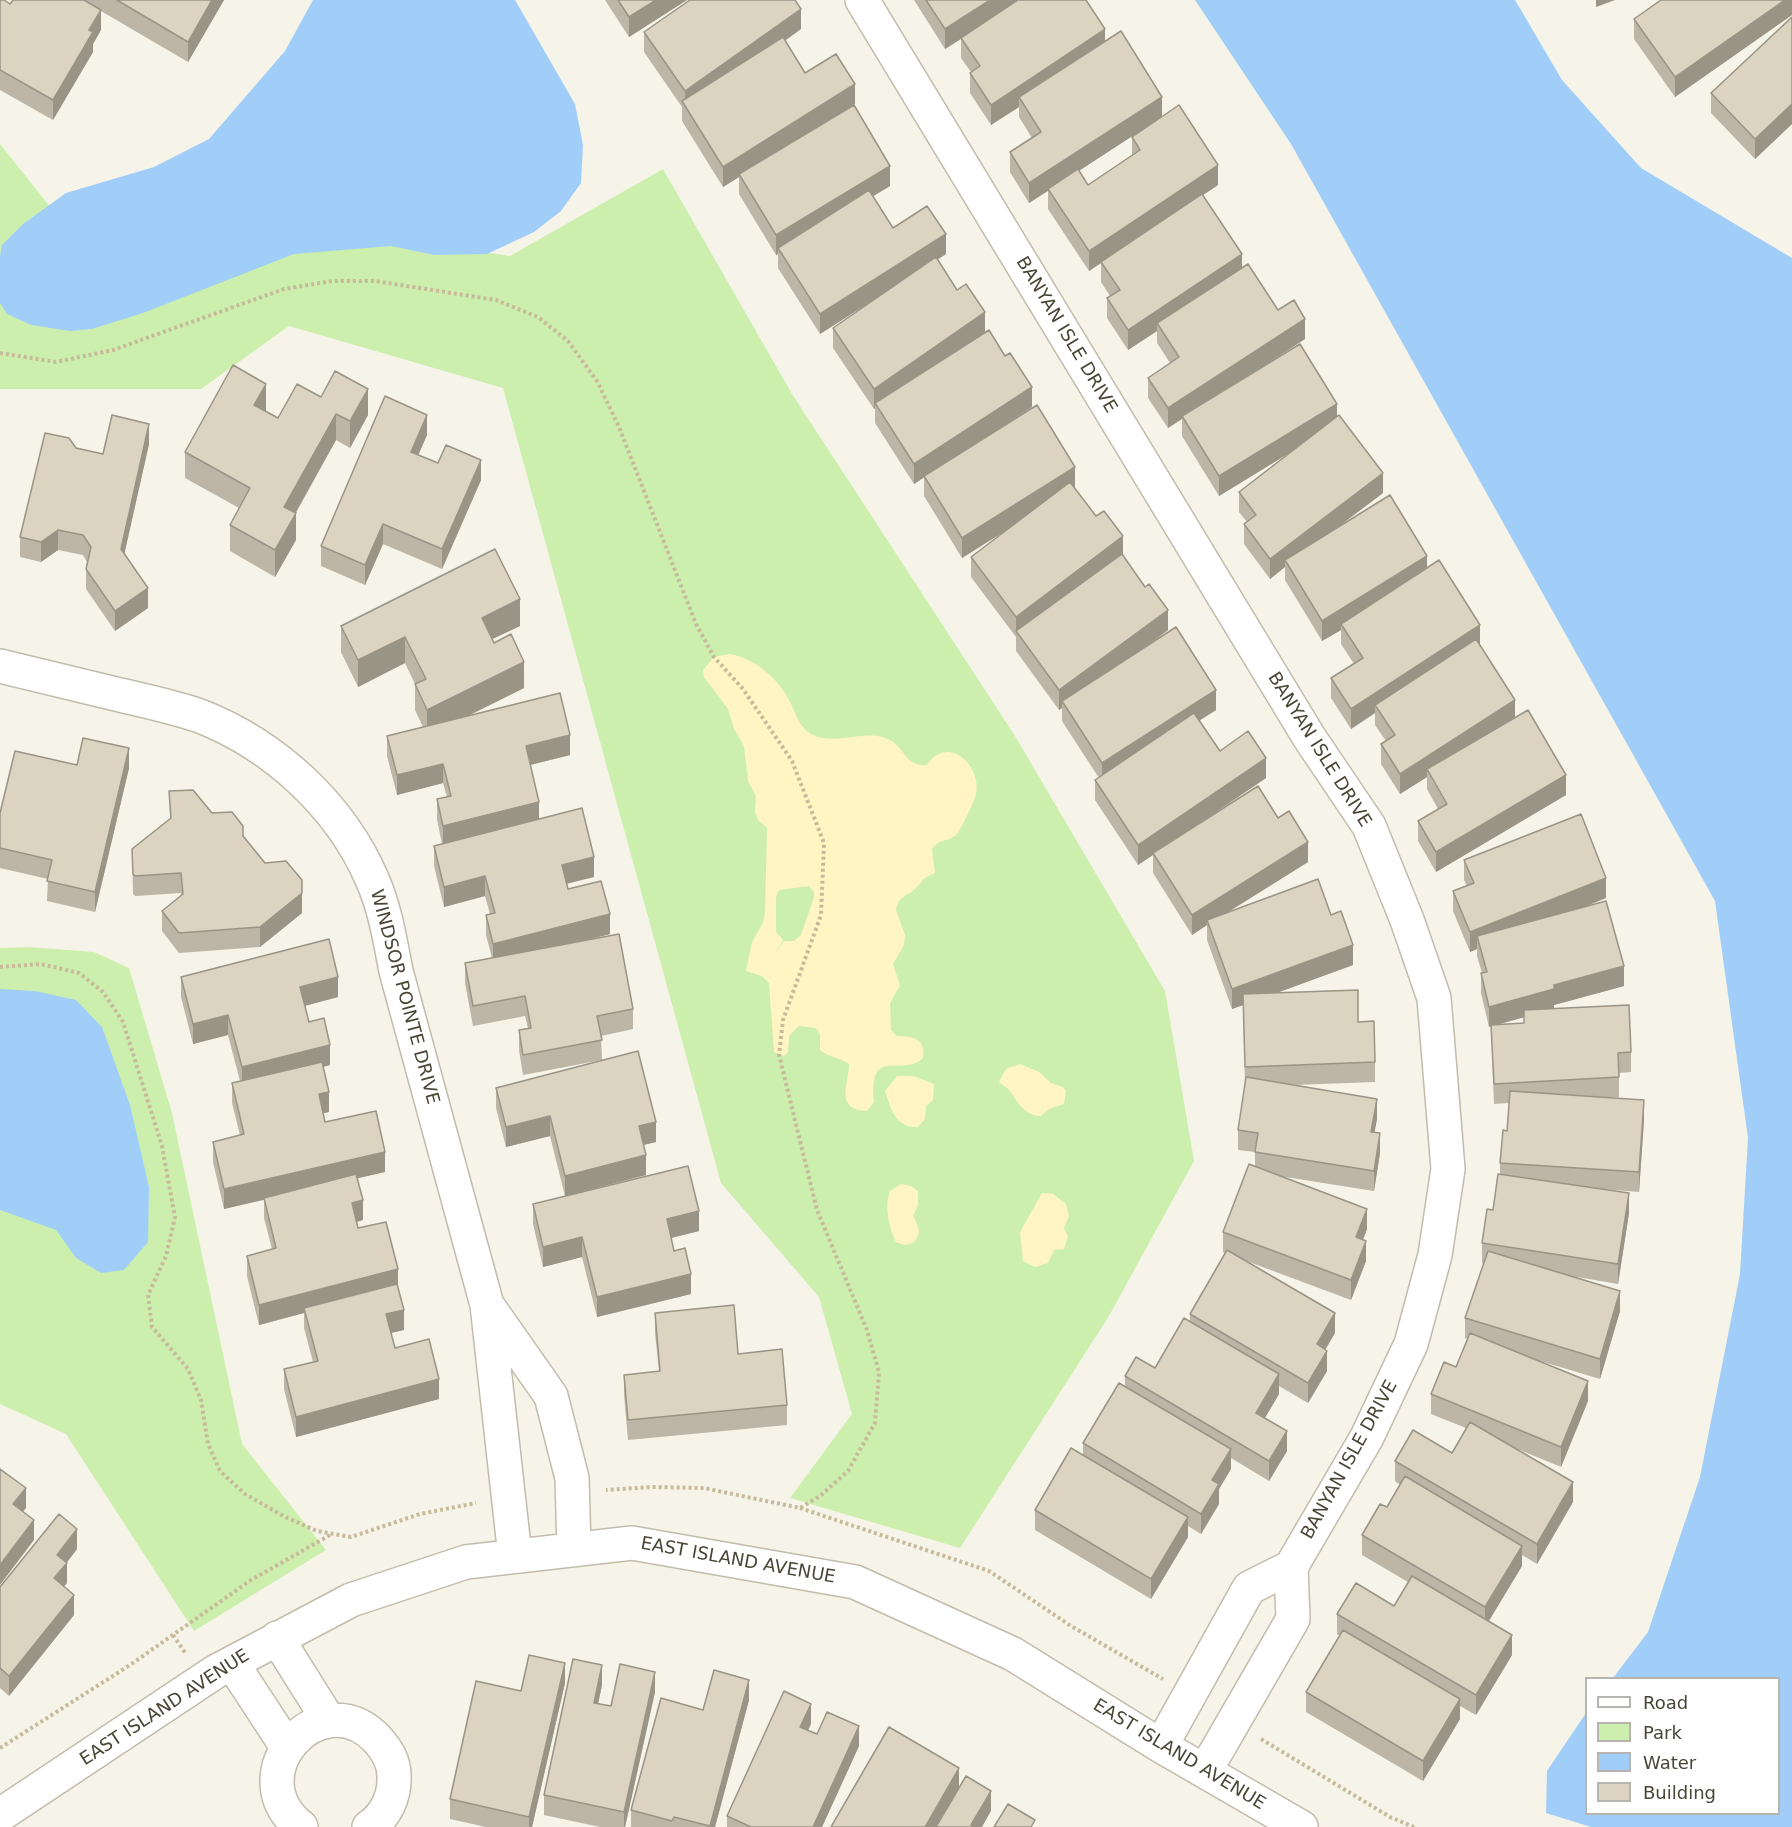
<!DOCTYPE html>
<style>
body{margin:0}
#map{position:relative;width:1792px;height:1827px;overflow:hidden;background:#f6f3e9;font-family:"DejaVu Sans",sans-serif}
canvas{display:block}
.legend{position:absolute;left:1585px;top:1677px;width:195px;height:138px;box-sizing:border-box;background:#fff;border:2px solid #b7b5af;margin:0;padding:8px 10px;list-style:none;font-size:18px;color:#4b4536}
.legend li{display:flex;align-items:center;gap:12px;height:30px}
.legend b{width:30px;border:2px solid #b7b5af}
</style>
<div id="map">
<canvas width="1792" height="1827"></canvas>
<ul class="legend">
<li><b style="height:8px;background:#fff"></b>Road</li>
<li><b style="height:16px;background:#cdefae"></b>Park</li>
<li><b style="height:16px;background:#a0cef9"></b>Water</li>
<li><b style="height:16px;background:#dcd3c0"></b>Building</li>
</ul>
</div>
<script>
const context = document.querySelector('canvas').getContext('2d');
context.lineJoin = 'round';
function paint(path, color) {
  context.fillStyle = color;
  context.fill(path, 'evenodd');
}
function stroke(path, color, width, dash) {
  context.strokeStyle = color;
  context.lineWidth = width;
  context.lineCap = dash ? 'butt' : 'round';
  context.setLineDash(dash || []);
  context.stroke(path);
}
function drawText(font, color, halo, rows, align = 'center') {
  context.font = font + ' "DejaVu Sans",sans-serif';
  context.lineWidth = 5;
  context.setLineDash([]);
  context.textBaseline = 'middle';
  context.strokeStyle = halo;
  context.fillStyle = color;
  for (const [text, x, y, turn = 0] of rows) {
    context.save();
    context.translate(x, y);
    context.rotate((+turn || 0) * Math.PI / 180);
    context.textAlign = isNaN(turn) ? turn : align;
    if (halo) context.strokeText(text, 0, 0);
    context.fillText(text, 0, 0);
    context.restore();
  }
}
paint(new Path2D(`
 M0 144 59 218 341 237 452 247 510 256 663 169 792 394 1015 736 1165 991 1194 1161 1109 1316 960 1548 790 1498 852 1414 819 1297 721 1183 503 388 289 326 201 389H0Z
 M29 947 94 952 129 968 172 1113 242 1444 326 1550 194 1631 66 1434 0 1404V948Z`), '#cdefae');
paint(new Path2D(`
 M729 654C753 657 779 679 789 700 796 713 798 726 811 734 835 747 864 728 888 739 905 746 904 767 927 765 947 734 982 765 976 794 975 800 959 834 955 836 946 842 939 839 932 849L935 873C920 880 927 877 916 888 907 897 899 895 896 910L905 935 904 945 893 964 900 986 890 1003 891 1030 897 1036C912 1036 926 1038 923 1058 903 1078 868 1044 874 1102L867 1111C834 1110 849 1083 849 1064 840 1057 829 1058 820 1050V1035L816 1028 799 1026 789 1036 788 1052 784 1056 774 1052 769 983 762 976 746 971 752 942 763 923 765 912 767 828 758 820 755 811 756 796 748 781 744 746 734 729 728 709 704 677 703 670 714 657ZM809 886 814 892V897L801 935 794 941H784L776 952 783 940 776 932V897L779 890Z
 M1020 1064 1039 1072 1051 1083 1063 1087 1066 1091 1064 1104 1049 1109 1041 1116C1025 1116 1018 1103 1010 1091 1007 1087 1003 1086 999 1082L1006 1069Z
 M897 1076H913L934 1084 933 1100 926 1106 925 1119 918 1127C895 1128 891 1109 885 1091Z
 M901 1184 911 1186 918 1191V1205L913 1216C918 1226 923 1233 913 1243L905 1245 896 1242C889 1228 884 1205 890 1191Z
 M1042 1193 1053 1194 1066 1204 1069 1216 1064 1228 1068 1236 1064 1249 1054 1250 1048 1263 1035 1267 1023 1261 1020 1232Z`), '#fef5c2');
paint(new Path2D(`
 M313 0H515L575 104 583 145 581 183 561 211 534 232 487 254 434 255 391 246 294 254 143 313 92 329 70 331 31 325 7 314 0 303V256L2 245 23 224 66 193 154 167 209 139 285 51Z
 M1195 0H1515L1562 80 1641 168 1792 258V1827H1591L1546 1813 1547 1771 1586 1713V1814H1778V1678H1613L1648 1632 1700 1477 1740 1274 1748 1138 1715 901 1291 144Z
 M0 989 35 991 76 1000 102 1027 130 1105 149 1187 148 1242 124 1270 101 1273 76 1258 56 1230 0 1210Z`), '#a0cef9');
const minor = new Path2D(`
 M862 0 1309 737 1369 826 1407 920 1434 998 1448 1169 1435 1255 1411 1344 1367 1437 1291 1567 1293 1619 1205 1771
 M0 666C40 676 80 685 120 695 146 701 174 707 200 716 274 745 340 805 372 879 385 908 390 940 396 971L487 1305 515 1556
 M490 1309 551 1396 572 1478 574 1549
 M277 1638 329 1721
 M232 1663 287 1747
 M1161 1746 1249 1588 1291 1567
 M0 1815 215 1672 351 1600 466 1562 632 1543 855 1582 1013 1654 1161 1746 1301 1827
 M301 1827C235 1775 320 1680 377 1739 387 1750 394 1761 394 1776 395 1796 386 1816 369 1827`);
stroke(minor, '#c3bcaa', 36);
stroke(new Path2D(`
 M0 353 56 362 113 350 284 289 332 281H375L496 300 538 317 568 341 597 381 619 427 696 624 714 657 743 689 792 761 824 843 821 915 783 1020 779 1055 817 1210 867 1330 879 1372 875 1423 848 1471 820 1496 800 1508 704 1488 652 1487 606 1490
 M0 967 41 964 79 973 103 992 123 1022 162 1146 175 1217 166 1256 148 1295 152 1327 188 1369 201 1400 208 1444 220 1471 245 1494 285 1517 317 1531 351 1537 420 1514 476 1503
 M800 1508 989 1571 1071 1626 1163 1679
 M173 1635 186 1654
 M1261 1739 1390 1817 1414 1827
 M0 1748 130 1665 251 1580 332 1534`), '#c7ba9a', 4, [3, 3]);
stroke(minor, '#fff', 33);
paint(new Path2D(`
 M0 0 10 4 13 0H224L188 62 101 11V30L93 44V52L53 120 0 90Z
 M605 0H687L629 37Z
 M914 0H1086L1105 41 1162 116 1218 185 1203 195 1242 267 1278 310 1305 339 1256 371 1337 417 1383 493 1336 528 1427 568 1480 645 1515 718 1566 795 1436 872 1418 841V821L1438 809 1427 789V777L1400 794 1381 764V744L1386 741 1375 725V713L1351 729 1331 698V678L1354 664 1341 644V630L1322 641 1285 580V567L1270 579 1244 544V524L1247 522 1239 512V492L1289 453 1219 496 1182 436V419L1168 428 1148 398V378L1170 363 1157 343V331L1128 350 1107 318V298L1110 296 1101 282V263L1089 271 1048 209V191L1029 203 1010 172V152L1032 138 1019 117V107L991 125 970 93V73L971 72 961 58V39L945 49ZM1135 134 1132 137V155L1088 185 1079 171Z
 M1792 0V15L1675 97 1634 39V19Z
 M1792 17V124L1755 159 1711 113V93Z
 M801 29 785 41 805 73 855 104 825 122 890 186 873 196 893 228 946 254 937 260 985 332 1032 407 1003 426 1075 487 1074 488 1123 555 1168 630 1140 651 1216 710 1200 720 1220 751 1266 778 1203 821 1278 818 1308 862 1228 912 1331 915 1353 965 1277 993 1358 1022 1375 1062V1082L1293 1085 1377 1119 1374 1132 1380 1153 1374 1191 1279 1176 1367 1229 1363 1240 1366 1261 1351 1300 1241 1259 1335 1333 1325 1349 1327 1371 1308 1403 1279 1386V1394L1265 1418 1287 1451 1269 1481 1231 1458V1469L1219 1489V1504L1201 1534 1188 1526V1537L1151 1599 1035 1530V1510L1083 1455V1443L1125 1387V1376L1155 1368 1190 1322V1314L1225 1253 1223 1252V1232L1255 1167V1152L1238 1150V1130L1245 1086 1243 1005 1232 1009 1207 940V925L1192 935 1153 873V855L1138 865 1095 800V780L1099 778 1062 721V708L1059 710 1016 651V637L971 577V557L1002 533 962 558 924 496V477L914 484 875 423V408L874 409 833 348V328L873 300 820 334 778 268V254L776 255 739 194V177L723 187 682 121V107L644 52V32Z
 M321 397 368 415 350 448 336 440 296 513V540L275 577 230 551V525L239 508 185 478V452L266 410 265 411 278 418Z
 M427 435 418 455 481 480 442 569 383 544 365 585 321 566V546Z
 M149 444 124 554 148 608 115 631 86 589V569L87 562 83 555 58 550 41 562 20 557V537L76 448 103 454Z
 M341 626H520L492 639 524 688 466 717 570 755 530 765 539 819 594 877 567 883 568 889 610 934 595 938 633 1009V1029L601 1036 602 1060 523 1075 519 1050V1030L528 1028 525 1016 473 1026 465 983V963L492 958 486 935V915L490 914 485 896 444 907 434 866V846L442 844 437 819V799L447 797 443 783 397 795 387 756V736L423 727 415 710V684L405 663 358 687 341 652Z
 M77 765 129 768 95 912 47 901 48 879 0 868V813Z
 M169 791 212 813 243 836 302 913 260 947 179 953 162 931V911L181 895V893L135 896 133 894 132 849 170 819Z
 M1464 860 1606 898 1582 908 1624 986 1554 1005V1008L1631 1052V1072L1619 1073V1097L1610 1098 1644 1120 1639 1192 1602 1189 1629 1213 1618 1284 1577 1277 1620 1311 1600 1379 1540 1361 1588 1401 1561 1467 1515 1448 1573 1502 1537 1564 1522 1555V1566L1489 1621 1512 1655 1476 1715 1460 1706V1719L1423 1781 1306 1712V1692L1340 1636 1337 1634V1614L1394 1606 1408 1582 1362 1555V1535L1387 1507 1400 1485 1395 1481V1461L1452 1453 1466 1428 1431 1414V1394L1456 1367 1467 1339 1465 1338V1318L1483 1264 1482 1263V1243L1493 1210 1500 1175V1163L1507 1131 1509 1103 1494 1104 1491 1026 1489 1027 1481 993V973H1482L1477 956V949L1470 952 1453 911V891L1467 886 1464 880ZM1524 1017V1023L1498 1024Z
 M181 977 338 997 305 1006 309 1022 330 1065 323 1067 329 1112 323 1113 325 1122 385 1172 357 1178 363 1220 357 1222 358 1228 398 1288 404 1330 391 1333 395 1348 439 1399 296 1437 284 1389V1369L313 1362 304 1328V1313L259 1325 247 1276V1256L272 1249 264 1218V1199L224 1209 213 1162V1142L240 1135 232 1103V1083L240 1081 228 1035 193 1044 181 997Z
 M496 1088 656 1142 643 1145 646 1175 565 1196 550 1136 506 1147 496 1108Z
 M533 1204 699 1231 671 1238 674 1251 691 1294 597 1317 582 1257 543 1267 533 1224Z
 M655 1313 738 1354 787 1405V1425L628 1440 624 1395V1375L659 1371 655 1333Z
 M77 1549 66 1563 67 1583 64 1586 74 1615 9 1696 0 1688V1587Z
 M565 1683 532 1827H486L450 1819V1799L521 1691Z
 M602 1685 598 1704 611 1706 655 1692 625 1827H600L544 1815V1795Z
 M749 1700 715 1827H631V1810L703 1710Z
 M811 1724 807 1730 817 1734 859 1746 822 1827H727V1816Z`), '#bdb5a5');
paint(new Path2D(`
 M212 0H224L188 62V42Z
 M656 0H687L629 37V17Z
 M990 0H1021L945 49V29Z
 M1596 0H1615L1596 7Z
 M1785 0H1792V15L1675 97V77Z
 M801 9V29L687 109 685 106V91Z
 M101 10V30L93 44V52L53 120V100L89 30Z
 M1105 29V49L1019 97V107L991 125V105Z
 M855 84V104L740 176 739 174V177L723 187V167Z
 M1162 97V117L1029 203V183Z
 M1792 104V124L1755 159V139Z
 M1218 165V185L1089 271V251Z
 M890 166V186L781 252 778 248V254L776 255V235Z
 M946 234V254L820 334V314Z
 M1242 254V274L1157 323V331L1128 350V330Z
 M985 312V332L875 403V408L874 409V389Z
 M1305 319V339L1183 418 1182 416V419L1168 428V408Z
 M266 384V410L254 431V405Z
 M1032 387V407L914 484V464Z
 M368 389V415L350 448V421Z
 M1337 404V424L1219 496V476Z
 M336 414V440L284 533V507Z
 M427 415V435L411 472V452Z
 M149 424V444L121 569V549Z
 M481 460V480L442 569V549Z
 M1075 467V487L962 558V538Z
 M1383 473V493L1288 565 1285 560V567L1270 579V559Z
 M296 513V540L275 577V550Z
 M383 524V544L365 585V565Z
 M58 530V550L41 562V542Z
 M1123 536V556L1016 631V637V617Z
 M1427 556V576L1341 624V630L1322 641V621Z
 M148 588V608L115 631V611Z
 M520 599V626L482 644V618Z
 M1168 610V630L1065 706 1062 701V708L1059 710V690Z
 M1480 625V645L1379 711 1375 705V713L1351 729V709Z
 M405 637V663L358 687V660Z
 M524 662V688L427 736V710Z
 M1216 690V710L1102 783V763Z
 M1515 700V720L1427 769V777L1400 794V774Z
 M570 735V755L526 766V746Z
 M129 748V768L95 912V892Z
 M1266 758V778L1154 854 1153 853V855L1138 865V845Z
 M443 764V783L397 795V775Z
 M1566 775V795L1436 872V852Z
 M539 802V822L443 846V826Z
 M1308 842V862L1209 924 1207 920V925L1192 935V915Z
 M594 857V877L562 885V865Z
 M485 876V896L444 907V887Z
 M1606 878V898L1480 948 1477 936V949L1470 952V932Z
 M302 893V913L260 947V927Z
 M610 914V934L493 964V944Z
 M1353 945V965L1232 1009V989Z
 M1624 966V986L1554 1005V1009L1489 1027V1007L1554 985Z
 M338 977V997L300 1007V987Z
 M228 1015V1035L193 1044V1024Z
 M330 1045V1065L242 1087V1067Z
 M329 1092V1112L319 1114V1094Z
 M1377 1099V1119L1371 1152V1132Z
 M1644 1100V1120L1639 1192V1172Z
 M550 1116V1136L506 1147V1127Z
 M656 1122V1142L639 1146V1126Z
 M1380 1133V1153L1374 1191V1171Z
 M385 1152V1172L224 1209V1189Z
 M646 1155V1175L565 1196V1176Z
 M1629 1193V1213L1618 1284V1264Z
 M363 1200V1220L352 1223V1203Z
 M1367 1209V1229L1356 1257V1237Z
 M699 1211V1231L667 1239V1219Z
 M582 1237V1257L543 1267V1247Z
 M1366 1241V1261L1351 1300V1280Z
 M398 1269V1289L304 1308V1313L259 1325V1305Z
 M691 1274V1294L597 1317V1297Z
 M1620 1291V1311L1600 1379V1359Z
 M404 1310V1330L386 1334V1314Z
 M1335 1313V1333L1317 1364V1344Z
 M1327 1351V1371L1308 1403V1383Z
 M1279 1374V1394L1256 1433V1413Z
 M439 1379V1399L296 1437V1417Z
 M1588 1381V1401L1561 1467V1447Z
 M1287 1431V1451L1269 1481V1461Z
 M1231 1449V1469L1219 1489V1504L1201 1534V1514L1212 1480Z
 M1573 1482V1502L1537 1564V1544Z
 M26 1488V1508L13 1524V1504Z
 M1188 1517V1537L1151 1599V1579Z
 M34 1520V1540L0 1585V1565Z
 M77 1529V1549L65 1565 67 1563V1583L54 1598V1578L57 1555Z
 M1522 1546V1566L1485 1627V1607Z
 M74 1595V1615L9 1696V1676Z
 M1512 1635V1655L1476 1715V1695Z
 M565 1663V1683L532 1827H529V1817Z
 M602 1665V1685L594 1723V1703Z
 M655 1672V1692L625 1827H624V1812Z
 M749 1680V1700L715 1827H710Z
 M1460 1699V1719L1423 1781V1761Z
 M811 1704V1724L800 1747V1727Z
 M859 1726V1746L822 1827H813Z
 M959 1768V1788L937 1827H925Z
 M991 1791V1811L982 1827H971V1825Z`), '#9a9486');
const building = new Path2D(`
 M0 0H4L10 4 13 0H84L101 10 89 30 93 32 53 100 0 70Z
 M117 0H212L188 42Z
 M618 0H656L629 17Z
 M690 0H795L801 9 685 91 644 32Z
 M926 0H990L945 29Z
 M1018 0H1086L1105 29 991 105 970 73 980 66 961 38Z
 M1661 0H1785L1675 77 1634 19Z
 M1792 17V104L1755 139 1711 93Z
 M1121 31 1162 97 1029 183 1010 152 1041 132 1019 97Z
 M783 37 805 73 836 54 855 84 723 167 682 101Z
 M854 105 890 166 776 235 739 174Z
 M1179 105 1218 165 1089 251 1048 189 1078 169 1088 185 1140 150 1132 137Z
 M869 190 893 228 927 206 946 234 820 314 778 248Z
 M1202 194 1242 254 1128 330 1107 298 1120 290 1101 262Z
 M936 257 957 290 966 284 985 312 874 389 833 328Z
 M1248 264 1278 310 1294 300 1305 319 1168 408 1148 378 1179 357 1157 323Z
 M989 330 1005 356 1010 353 1032 387 914 464 875 403Z
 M1300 344 1337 404 1219 476 1182 416Z
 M233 365 266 384 254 405 278 418 297 384 321 397 335 371 368 389 350 421 336 414 284 507 296 513 275 550 230 525 250 488 185 452Z
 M385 396 427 415 411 452 438 463 446 445 481 460 442 549 383 524 365 565 321 546Z
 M1037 405 1075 467 962 538 924 476Z
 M112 415 149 424 121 549 148 588 115 611 86 569 91 547 83 535 58 530 41 542 20 537 45 433 69 438 76 448 103 454Z
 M1339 415 1383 473 1270 559 1244 524 1256 515 1239 492Z
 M1070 482 1096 516 1104 511 1123 536 1016 617 971 557Z
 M1390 495 1427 556 1322 621 1285 560Z
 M495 549 520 599 482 618 494 643 511 634 524 662 427 710 415 684 426 679 405 637 358 660 341 626Z
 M1122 554 1145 587 1149 584 1168 610 1059 690 1016 631Z
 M1439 560 1480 625 1351 709 1331 678 1363 658 1341 624Z
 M1176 627 1216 690 1102 763 1062 701Z
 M1476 639 1515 700 1400 774 1381 744 1395 735 1375 705Z
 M560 693 570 735 526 746 539 802 443 826 437 799 451 796 443 764 397 775 387 736Z
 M1528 710 1566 775 1436 852 1418 821 1447 804 1427 769Z
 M1194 713 1220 751 1248 731 1266 758 1138 845 1095 780Z
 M83 738 129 748 95 892 47 881 52 860 0 848V813L15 751 77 765Z
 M1258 786 1278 818 1289 811 1308 842 1192 915 1153 853Z
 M193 790 212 813 232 812 243 826V836L265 863 286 861 302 880V893L260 927 179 933 162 911 183 894 181 873 135 876 133 874 132 849 171 818 169 791Z
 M582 808 594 857 562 865 568 889 601 881 610 914 493 944 486 915 495 913 485 876 444 887 434 846Z
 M1581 814 1606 878 1470 932 1453 891 1474 883 1464 860Z
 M1318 879 1331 915 1341 911 1353 945 1232 989 1207 920Z
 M1606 901 1624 966 1554 985V989L1489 1007 1481 973 1487 972 1477 936Z
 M619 934 633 1009 597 1016 602 1040 523 1055 519 1030 531 1028 525 996 473 1006 465 963Z
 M329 939 338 977 300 987 309 1022 324 1018 330 1045 242 1067 228 1015 193 1024 181 977Z
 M1358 990V1022L1374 1021 1375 1062 1245 1067 1243 994Z
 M1629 1005 1631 1052 1618 1053 1619 1077 1494 1084 1491 1025 1524 1023V1010Z
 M638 1051 656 1122 639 1126 646 1155 565 1176 550 1116 506 1127 496 1088Z
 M322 1062 329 1092 319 1094 325 1122 376 1111 385 1152 224 1189 213 1142 244 1134 232 1083Z
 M1246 1077 1377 1099 1371 1132 1380 1133 1374 1171 1255 1152 1258 1133 1238 1130Z
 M1510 1091 1644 1100 1639 1172 1500 1163 1503 1130 1507 1131Z
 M1249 1164 1367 1209 1356 1237 1366 1241 1351 1280 1223 1232Z
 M688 1166 699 1211 667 1219 674 1251 685 1248 691 1274 597 1297 582 1237 543 1247 533 1204Z
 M356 1174 363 1200 352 1203 358 1228 386 1222 398 1269 259 1305 247 1256 276 1248 264 1198Z
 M1498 1174 1629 1193 1618 1264 1482 1243 1487 1209 1493 1210Z
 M1227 1250 1335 1313 1317 1344 1327 1351 1308 1383 1190 1314Z
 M1488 1251 1620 1291 1600 1359 1465 1318Z
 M397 1284 404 1310 386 1314 395 1348 429 1339 439 1379 296 1417 284 1369 318 1361 304 1308Z
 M734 1305 738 1354 782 1349 787 1405 628 1420 624 1375 660 1371 655 1313Z
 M1184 1318 1279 1374 1256 1413 1287 1431 1269 1461 1125 1376 1136 1357 1155 1368Z
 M1470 1333 1588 1381 1561 1447 1431 1394 1444 1362 1456 1367Z
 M1119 1383 1231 1449 1212 1480 1219 1484 1201 1514 1083 1443Z
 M1470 1422 1573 1482 1537 1544 1395 1461 1413 1430 1452 1453Z
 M1071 1448 1188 1517 1151 1579 1035 1510Z
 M0 1469 26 1488 13 1504 34 1520 0 1565Z
 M1405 1476 1522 1546 1485 1607 1362 1535 1380 1504 1387 1507Z
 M59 1514 77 1529 57 1555 67 1563 54 1578 74 1595 9 1676 0 1668V1587Z
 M1412 1576 1512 1635 1476 1695 1337 1614 1356 1583 1394 1606Z
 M1343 1630 1460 1699 1423 1761 1306 1692Z
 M529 1655 565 1663 529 1817 450 1799 476 1681 521 1691Z
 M573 1659 602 1665 594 1703 611 1706 620 1664 655 1672 624 1812 544 1795Z
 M714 1670 749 1680 710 1826 674 1817 672 1821 631 1810 661 1698 703 1710Z
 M784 1691 811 1704 800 1727 817 1734 827 1712 859 1726 813 1827H751L727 1816Z
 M889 1727 959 1768 925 1827H831Z
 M966 1776 991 1791 971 1825 975 1827H936Z
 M1008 1804 1035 1820 1031 1827H994Z`);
paint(building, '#dcd3c0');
stroke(building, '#9a9486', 1.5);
drawText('18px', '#4b4536', '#fff', [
 ["BANYAN ISLE DRIVE",1066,335,59],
 ["BANYAN ISLE DRIVE",1319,750,58],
 ["WINDSOR POINTE DRIVE",404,997,75],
 ["BANYAN ISLE DRIVE",1350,1460,-61],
 ["EAST ISLAND AVENUE",738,1561,10],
 ["EAST ISLAND AVENUE",165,1708,-33],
 ["EAST ISLAND AVENUE",1179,1755,31]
]);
</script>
